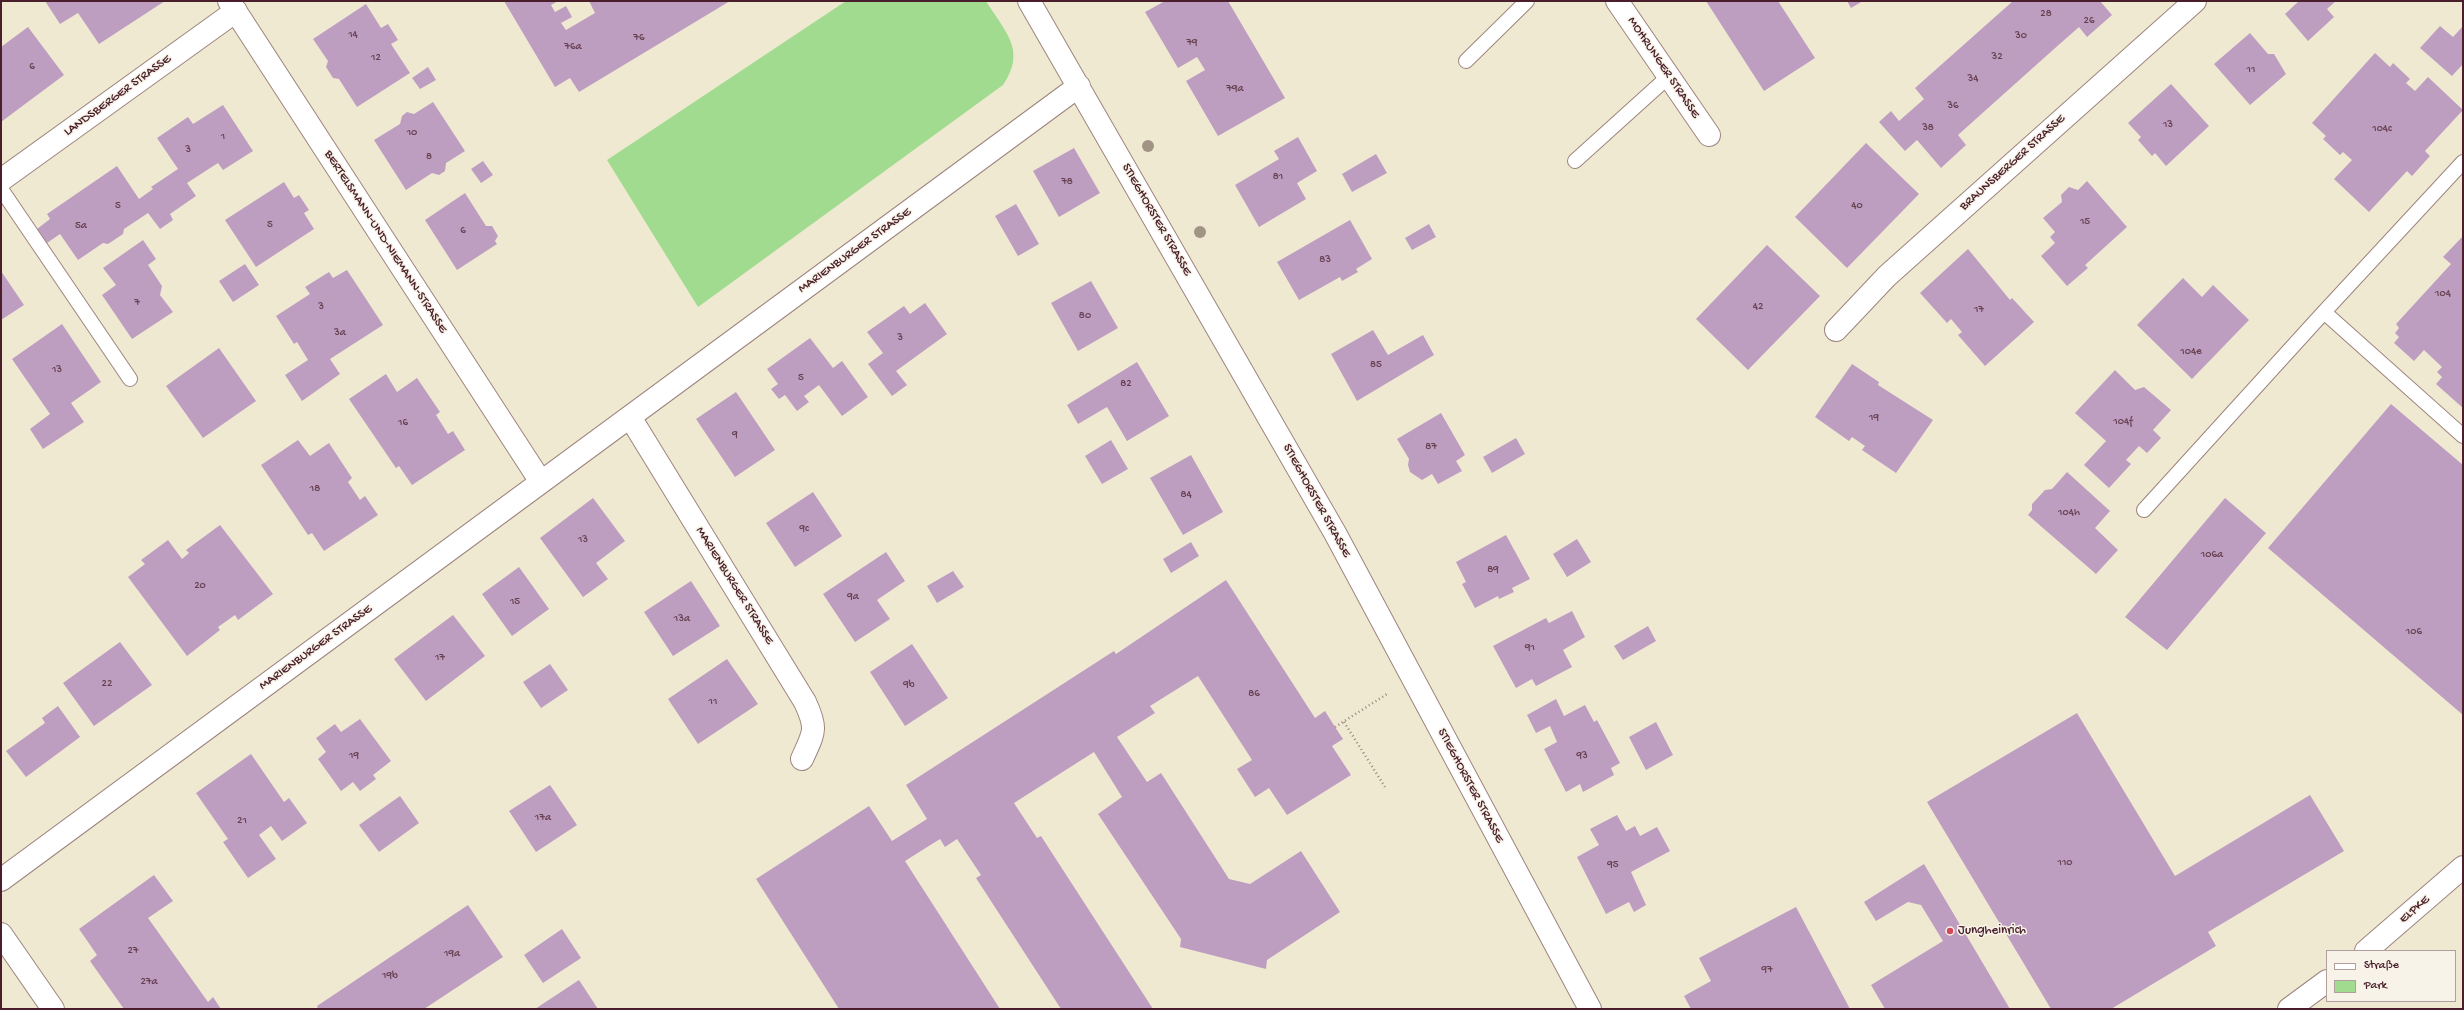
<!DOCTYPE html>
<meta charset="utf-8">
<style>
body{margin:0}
#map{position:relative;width:2464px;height:1010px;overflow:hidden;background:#f0e9d2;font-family:"Gochi Hand",sans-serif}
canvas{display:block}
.frame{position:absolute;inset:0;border:2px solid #4a1f2b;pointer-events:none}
.legend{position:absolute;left:2326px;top:950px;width:130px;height:52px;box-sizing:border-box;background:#f7f3e8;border:1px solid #b29e9c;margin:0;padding:5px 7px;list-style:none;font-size:12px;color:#4a1f2b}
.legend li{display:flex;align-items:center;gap:8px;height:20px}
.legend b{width:20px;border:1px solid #b29e9c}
</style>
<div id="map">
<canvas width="2464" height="1010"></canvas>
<div class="frame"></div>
<ul class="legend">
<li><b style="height:5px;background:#fff"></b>Straße</li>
<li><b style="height:11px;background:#a1db8f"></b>Park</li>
</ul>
</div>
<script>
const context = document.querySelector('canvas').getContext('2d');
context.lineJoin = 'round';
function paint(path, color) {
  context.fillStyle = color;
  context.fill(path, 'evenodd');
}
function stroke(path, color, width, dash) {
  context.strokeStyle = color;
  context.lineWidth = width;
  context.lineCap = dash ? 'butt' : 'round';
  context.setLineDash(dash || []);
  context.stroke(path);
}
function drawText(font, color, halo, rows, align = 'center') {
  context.font = font + ' "Gochi Hand",sans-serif';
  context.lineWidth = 3;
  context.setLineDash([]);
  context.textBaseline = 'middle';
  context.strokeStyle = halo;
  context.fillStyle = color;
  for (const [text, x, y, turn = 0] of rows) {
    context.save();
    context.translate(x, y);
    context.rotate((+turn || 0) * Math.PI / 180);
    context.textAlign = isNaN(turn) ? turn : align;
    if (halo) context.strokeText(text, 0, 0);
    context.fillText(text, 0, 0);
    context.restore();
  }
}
paint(new Path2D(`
 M846 1H986C1005 32 1027 50 1003 85L698 307 607 160Z`), '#a1db8f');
paint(new Path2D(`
 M45 1H165L99 44 78 13 60 24Z
 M504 1H558L551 5 555 12 566 6 572 17 561 23 566 30 595 13 589 1H730L579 92 570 78 555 87Z
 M1165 1H1228L1285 98 1218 136 1186 81 1205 70 1197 57 1178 68 1145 12Z
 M1706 1H1778L1815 58 1764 91Z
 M1847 1H1863L1851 8Z
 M2013 1H2100L2112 15 2087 37 2079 27 2054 49 1958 135 1966 145 1941 168 1917 140 1905 151 1879 122 1891 111 1899 121 1924 99 1915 88Z
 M2299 1H2336L2327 9 2334 17 2308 41 2285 14Z
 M366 4 381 28 388 24 398 40 391 44 410 73 357 107 339 79 333 78 326 67 328 61 313 39Z
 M2440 26 2453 37 2463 26V64L2452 76 2420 48Z
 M28 27 64 75 1 122V47Z
 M2250 33 2268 54H2274L2286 74 2250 105 2214 64Z
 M2375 53 2390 67 2393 63 2410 79 2406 83 2415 91 2428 77 2463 110 2425 151 2430 156 2412 176 2407 171 2369 212 2334 179 2352 160 2343 152 2340 155 2323 139 2326 136 2312 123Z
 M428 67 436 80 420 89 412 78Z
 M2171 84 2209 126 2166 166 2155 153 2152 156 2138 140 2141 137 2128 123Z
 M433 102 465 151 446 163 445 171 439 175 432 173 406 190 374 140 400 124 402 116 407 112 414 114Z
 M223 105 253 151 223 170 218 163 187 183 196 196 170 214 173 220 160 229 148 213 124 229 123 234 108 244 103 243 78 260 60 234 47 243 37 229 50 219 47 214 117 166 139 199 153 189 151 187 178 169 157 138 188 117 193 124Z
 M1298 137 1317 171 1297 183 1306 199 1259 227 1235 185 1279 159 1274 151Z
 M1866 143 1919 194 1847 268 1795 217Z
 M1074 148 1100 193 1059 217 1033 171Z
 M1376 154 1387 173 1352 192 1342 174Z
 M483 161 493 175 481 183 471 169Z
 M2087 181 2127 227 2085 265 2088 268 2067 286 2041 256 2055 243 2050 237 2055 232 2043 218 2062 202 2061 195 2069 187 2078 190Z
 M284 182 294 198 299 195 309 210 304 213 314 229 256 267 225 220Z
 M465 193 486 226H492L498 236 495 241 497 244 457 270 425 220Z
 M1016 204 1039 244 1018 256 995 216Z
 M1350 220 1372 259 1356 269 1358 272 1342 281 1340 277 1299 300 1277 262Z
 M1429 224 1436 237 1412 250 1405 238Z
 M2463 236V408L2436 384 2442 377 2437 372 2442 367 2424 350 2414 361 2394 343 2399 337 2395 333 2399 328 2396 324 2451 264 2443 257Z
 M143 240 156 259 148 265 162 286 160 295 173 312 132 339 102 295 116 285 103 268Z
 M1767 245 1820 296 1748 370 1696 319Z
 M1968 249 2010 300 2012 298 2034 322 1985 366 1958 335 1962 332 1951 319 1947 323 1920 293Z
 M245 264 259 285 233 302 219 281Z
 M347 270 383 325 330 359 340 374 302 401 285 375 308 360 297 342 294 344 276 316 310 294 305 287 329 272 333 278Z
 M1 271 24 305 1 320Z
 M2183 278 2202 297 2213 285 2249 320 2192 379 2137 325Z
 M1091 281 1118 328 1078 351 1051 303Z
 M925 303 947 334 896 371 907 385 892 396 868 364 883 353 867 332 904 306 910 314Z
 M62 324 101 382 71 403 84 422 43 449 30 429 50 414 12 359Z
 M1373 330 1388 355 1423 335 1434 355 1357 401 1331 354Z
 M810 338 833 368 842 361 868 397 842 416 819 385 804 396 809 402 797 411 785 395 779 399 771 389 778 384 767 369Z
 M219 348 256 401 203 438 166 386Z
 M1137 362 1169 416 1127 441 1107 407 1078 424 1067 405Z
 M1852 364 1879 382 1878 385 1933 420 1896 473 1862 450 1865 446 1852 437 1849 441 1815 417Z
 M2115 370 2135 390 2144 387 2171 410 2153 430 2161 438 2147 453 2139 446 2126 460 2131 464 2109 488 2084 465 2106 441 2075 413Z
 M386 374 397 392 417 378 440 412 436 415 448 434 453 431 465 450 412 485 399 466 396 468 349 399Z
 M736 392 775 450 735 477 696 419Z
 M2391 404 2463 465V715L2268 548Z
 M1441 413 1465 455 1456 461 1462 471 1438 484 1432 474 1422 480 1410 472 1408 465 1409 459 1397 439Z
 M1516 438 1525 454 1492 473 1483 457Z
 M298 440 310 456 329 443 352 478 348 482 360 500 365 496 378 515 324 551 312 533 308 535 261 465Z
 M1111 440 1128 469 1102 484 1085 456Z
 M1191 455 1223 512 1183 535 1150 478Z
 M2067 472 2110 511 2095 528 2118 550 2096 574 2028 515 2032 510V504L2045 490 2052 489Z
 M813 492 842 536 795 567 766 523Z
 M593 498 625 541 596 563 608 579 583 597 540 538Z
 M2225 498 2266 533 2167 650 2125 617Z
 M220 525 273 594 238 620 235 615 218 627 220 630 187 656 128 577 145 564 141 560 168 540 182 559 189 553 186 550Z
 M1506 535 1530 579 1512 588 1514 592 1499 599 1498 596 1475 608 1462 584 1466 582 1456 562Z
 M1577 539 1591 562 1567 577 1553 554Z
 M1191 542 1199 556 1171 573 1163 559Z
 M886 552 905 581 877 600 890 619 855 642 823 594Z
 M519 567 549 609 512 636 482 594Z
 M953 571 964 587 937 603 927 586Z
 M1226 580 1315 718 1325 711 1335 727 1343 739 1332 746 1351 775 1287 815 1269 788 1255 797 1237 769 1252 760 1198 676 1150 706 1155 713 1117 737 1147 782 1161 773 1229 879 1250 884 1301 851 1340 912 1267 960 1266 969 1180 947 1181 939 1098 814 1122 797 1094 752 1014 803 1037 838 1041 836 1153 1009H1061L976 878 981 875 957 839 945 847 940 839 905 861 1000 1009H839L756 879 869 806 892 841 927 819 906 785 1114 651 1116 654Z
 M691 581 720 626 673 656 644 612Z
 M1572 611 1585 637 1563 650 1572 667 1536 686 1532 679 1516 688 1493 646 1546 618 1549 623Z
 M453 615 485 656 426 701 394 659Z
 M1648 626 1656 641 1623 660 1614 646Z
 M120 642 152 685 94 726 63 683Z
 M912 644 948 698 905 726 870 672Z
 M727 659 758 704 698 744 668 699Z
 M550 664 568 690 541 708 523 682Z
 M1556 699 1564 716 1585 705 1594 722 1597 720 1620 763 1611 768 1614 775 1583 792 1580 784 1566 792 1544 749 1557 742 1550 726 1536 733 1527 715Z
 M58 706 80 737 26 777 6 751 45 723 42 718Z
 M2077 713 2175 876 2310 795 2344 851 2208 932 2216 946 2111 1009H2051L1927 802Z
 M360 719 391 761 373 775 376 779 360 791 353 782 341 791 318 759 326 752 316 738 335 724 341 732Z
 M1656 722 1673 755 1646 770 1629 737Z
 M251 754 284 802 289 798 307 823 282 841 271 826 259 835 276 859 248 878 223 842 228 839 196 793Z
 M550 785 577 825 536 852 509 811Z
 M400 796 419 823 379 852 359 825Z
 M1617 815 1626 831 1635 826 1640 836 1657 827 1670 851 1631 872 1646 905 1634 912 1629 902 1606 914 1577 857 1599 845 1590 829Z
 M1924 864 2010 1009H1885L1871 985 1943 941 1921 905 1908 902 1876 921 1864 902Z
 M154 875 173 901 148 918 208 1002 213 997 221 1009H124L90 961 97 955 79 929Z
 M468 905 503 957 424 1009H318L317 1006Z
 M1796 907 1850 1009H1691L1684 996 1711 981 1699 958Z
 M562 929 581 958 543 983 524 955Z
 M579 980 598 1009H535Z`), '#bd9ec1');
const lane = new Path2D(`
 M1466 61 1527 1
 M1575 161 1668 77
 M2463 162 2324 312 2463 436
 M1 189 130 379
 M2144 510 2324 312`);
const street = new Path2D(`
 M229 1 541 482
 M1029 1 1335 533 1590 1009
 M1617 1 1709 135
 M1 180 236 11
 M1836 330 1887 276 2195 1
 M630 417 805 702C818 730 814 732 802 759
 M1 880 1079 86
 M1 934 53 1009
 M2366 951 2463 867
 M2289 1009 2327 981`);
stroke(lane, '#9d847e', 16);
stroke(street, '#9d847e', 24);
stroke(new Path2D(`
 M1344 722 1385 787
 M1335 727 1387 694`), '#9d847e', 2.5, [1, 3]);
stroke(lane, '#fff', 14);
stroke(street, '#fff', 22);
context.fillStyle = '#a19484';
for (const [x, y] of [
 [1148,146],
 [1200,232]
]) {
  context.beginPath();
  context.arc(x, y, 6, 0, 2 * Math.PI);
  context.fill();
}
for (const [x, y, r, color] of [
 [1950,931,4,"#d1495b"]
]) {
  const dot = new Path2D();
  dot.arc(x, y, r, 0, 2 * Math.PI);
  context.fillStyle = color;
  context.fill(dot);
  stroke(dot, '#f7f3e8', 1.5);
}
drawText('11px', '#673f50', null, [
 ["28",2046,14],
 ["26",2089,21],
 ["14",353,35],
 ["30",2021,36],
 ["76",639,38],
 ["79",1192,43],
 ["76a",573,47],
 ["32",1997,57],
 ["12",376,58],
 ["6",32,67],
 ["11",2251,70],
 ["34",1973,79],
 ["79a",1235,89],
 ["36",1953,106],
 ["13",2168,125],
 ["38",1928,128],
 ["104c",2382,129],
 ["10",412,133],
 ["1",223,137],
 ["3",188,150],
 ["8",429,157],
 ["81",1278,177],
 ["78",1067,182],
 ["5",118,206],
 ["40",1857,206],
 ["15",2085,222],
 ["5",270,225],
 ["5a",81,226],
 ["6",463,231],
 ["83",1325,260],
 ["104",2443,294],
 ["7",137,303],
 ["3",321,307],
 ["42",1758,307],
 ["17",1979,310],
 ["80",1085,316],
 ["3a",340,333],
 ["3",900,338],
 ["104e",2191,352],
 ["85",1376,365],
 ["13",57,370],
 ["5",801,378],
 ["82",1126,384],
 ["19",1874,418],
 ["104f",2123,422],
 ["16",403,423],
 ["9",735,435],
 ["87",1431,447],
 ["18",315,489],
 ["84",1186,495],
 ["104h",2069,513],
 ["9c",804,529],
 ["13",583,540],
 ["106a",2212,555],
 ["89",1493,570],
 ["20",200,586],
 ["9a",853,597],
 ["15",515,602],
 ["13a",682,619],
 ["106",2414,632],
 ["91",1530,648],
 ["17",440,658],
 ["22",107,684],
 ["9b",909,685],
 ["86",1254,694],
 ["11",713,702],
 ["19",354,756],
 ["93",1582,756],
 ["17a",543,818],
 ["21",242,821],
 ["110",2065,863],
 ["95",1613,865],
 ["27",133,951],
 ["19a",452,954],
 ["97",1767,970],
 ["19b",390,976],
 ["27a",149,982]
]);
drawText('13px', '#4a1f2b', '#f7f3e8', [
 ["MOHRUNGER STRASSE",1663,68,56],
 ["LANDSBERGER STRASSE",118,96,-36],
 ["BRAUNSBERGER STRASSE",2013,163,-42],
 ["STIEGHORSTER STRASSE",1156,220,60],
 ["BERTELSMANN-UND-NIEMANN-STRASSE",385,242,57],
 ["MARIENBURGER STRASSE",855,251,-36],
 ["STIEGHORSTER STRASSE",1316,501,61],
 ["MARIENBURGER STRASSE",734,586,58],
 ["MARIENBURGER STRASSE",316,648,-36],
 ["STIEGHORSTER STRASSE",1470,786,62],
 ["ELPKE",2415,910,-41]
]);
drawText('13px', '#4a1f2b', '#f7f3e8', [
 ["Jungheinrich",1958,931]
], 'left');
</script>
